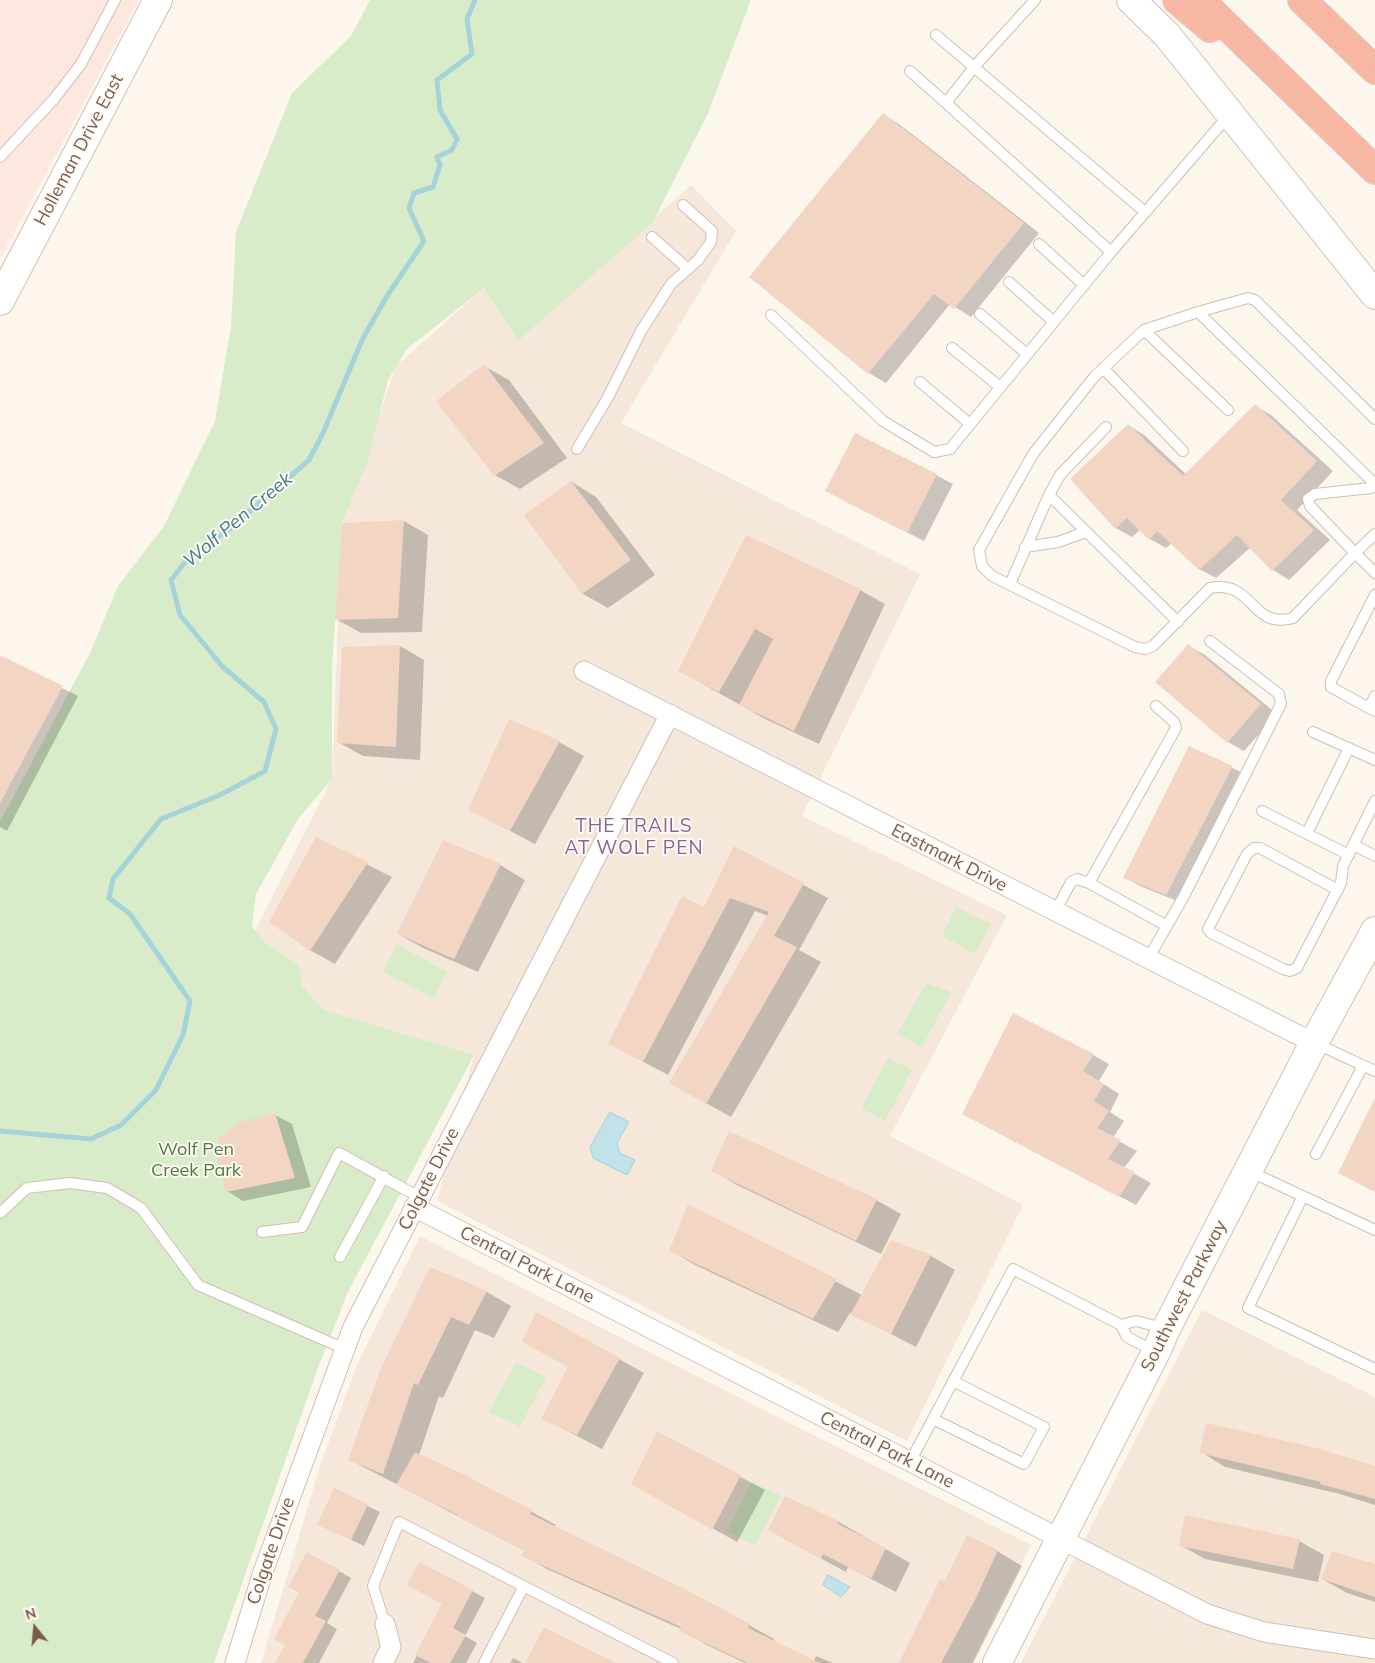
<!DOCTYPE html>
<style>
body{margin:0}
#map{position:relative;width:1375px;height:1663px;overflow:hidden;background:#fdf6ec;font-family:Mulish,sans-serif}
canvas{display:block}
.north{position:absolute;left:10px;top:1603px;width:50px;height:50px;-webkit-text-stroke:4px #fffaf3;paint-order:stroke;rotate:343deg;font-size:14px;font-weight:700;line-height:20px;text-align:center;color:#7a5c4d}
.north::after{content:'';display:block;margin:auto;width:18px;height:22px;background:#7a5c4d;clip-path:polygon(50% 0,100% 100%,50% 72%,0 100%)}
</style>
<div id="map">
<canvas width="1375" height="1663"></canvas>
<div class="north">N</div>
</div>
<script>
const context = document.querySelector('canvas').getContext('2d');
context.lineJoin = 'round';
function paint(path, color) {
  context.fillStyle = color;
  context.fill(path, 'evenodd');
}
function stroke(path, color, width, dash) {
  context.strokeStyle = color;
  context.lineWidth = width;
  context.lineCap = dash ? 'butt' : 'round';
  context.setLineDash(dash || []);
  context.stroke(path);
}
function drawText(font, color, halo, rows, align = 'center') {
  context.font = font + ' Mulish,sans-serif';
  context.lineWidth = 4;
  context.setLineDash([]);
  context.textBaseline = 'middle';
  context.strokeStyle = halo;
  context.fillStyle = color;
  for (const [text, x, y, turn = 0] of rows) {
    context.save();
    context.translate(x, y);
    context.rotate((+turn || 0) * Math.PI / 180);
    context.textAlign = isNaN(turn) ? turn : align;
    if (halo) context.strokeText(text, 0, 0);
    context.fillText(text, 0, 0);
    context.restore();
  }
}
paint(new Path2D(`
 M691 185 736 231 621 423 920 574 802 816 1007 915 890 1136 1023 1205 907 1441 437 1201 474 1055 324 1010 255 930 332 779 342 523 396 366 484 288 518 341Z
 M420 1236 1031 1545 971 1663H261L321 1463 357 1365Z
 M1202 1310 1375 1397V1663H1021Z`), '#f5e8da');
paint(new Path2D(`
 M0 0H139L0 259Z`), '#fde8e0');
paint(new Path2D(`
 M370 0H751L708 113 653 222 518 341 484 288 407 349 388 380 368 460 342 523 332 668V779L298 819 256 894 252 927 268 945 299 965 302 985 324 1010 474 1055 348 1292 319 1365 214 1663H0V822L90 653 118 586 164 526 215 421 231 326 236 232 292 93 351 36Z
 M956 907 991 924 975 954 942 936Z
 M397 944 447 972 434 998 383 972Z
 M926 983 951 992 922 1047 897 1034Z
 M888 1058 912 1070 885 1121 861 1108Z
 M516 1362 546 1377 520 1427 489 1412Z
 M752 1482 781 1496 755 1545 727 1532Z`), '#d8ecc9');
const water = new Path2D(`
 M610 1112 629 1122 617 1143 620 1153 635 1160 627 1175 593 1158 590 1148Z
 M828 1575 850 1587 841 1597 823 1585Z`);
paint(water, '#bfe3e8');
stroke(water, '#a5d3da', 1);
paint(new Path2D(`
 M883 114 899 124 1039 233 971 317 950 304 886 383 869 373 751 277Z
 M484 366 509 380 567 458 520 489 495 475 438 401Z
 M1255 406 1271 415 1333 471 1297 510 1330 540 1289 580 1273 570 1251 547 1216 578 1199 569 1172 543 1166 548 1150 539 1141 529 1132 537 1116 528 1128 425 1144 435 1186 474Z
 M936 475 953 484 924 541 843 500Z
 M572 482 596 497 655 575 608 608 583 594 525 516Z
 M404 521 428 535 422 632 361 633 336 619Z
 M746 536 860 590 885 604 819 744 765 719 680 671Z
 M400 646 424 660 420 760 363 756 338 742Z
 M1189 646 1205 655 1277 714 1244 751 1228 742Z
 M0 657 78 696 7 831 0 827Z
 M510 720 559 742 584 756 535 844 470 810Z
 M1189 747 1249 776 1182 903 1140 886 1124 877Z
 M316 839 392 877 335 964 310 950Z
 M443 842 500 865 525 880 478 972 423 948 398 934Z
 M734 848 828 898 799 950 821 962 731 1117 695 1097 768 916 755 911 668 1075 610 1044 705 909Z
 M1093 1055 1109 1064 1099 1081 1119 1094 1110 1112 1124 1121 1113 1138 1137 1151 1124 1168 1151 1183 1136 1205 980 1123Z
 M275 1115 292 1124 311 1187 243 1201 227 1191Z
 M712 1170 876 1200 901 1214 881 1254 737 1185Z
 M689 1206 862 1295 892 1242 931 1256 955 1270 916 1347 850 1313 838 1332 695 1265 671 1251Z
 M431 1269 487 1292 511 1306 494 1338 475 1330 443 1398 439 1396 419 1455 468 1477 556 1525 554 1528 749 1625 774 1639 773 1642 814 1661 816 1656 833 1663H745L705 1644 681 1629 547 1569 523 1555 525 1551 350 1460Z
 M619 1359 644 1373 602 1449 542 1418Z
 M657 1433 765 1490 737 1542 632 1483Z
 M1201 1452 1375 1467V1505L1340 1494 1225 1467Z
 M334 1490 380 1512 364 1546 319 1524Z
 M786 1497 839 1522 910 1563 896 1592 848 1567 846 1572 794 1544Z
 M1299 1541 1324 1555 1318 1582 1205 1559 1180 1545Z
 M997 1551 1022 1566 973 1663H901L945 1583Z
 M420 1563 485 1598 465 1636 477 1643 466 1663H413L444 1604Z
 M1375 1565V1602L1347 1593 1322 1579Z
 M339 1571 351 1578 327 1623 337 1629 319 1663H276Z
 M513 1658 523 1663H510Z`), '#0003');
stroke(new Path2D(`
 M0 1131 91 1139 121 1125 156 1090 183 1035 190 1001 130 914 109 898 113 879 161 819 220 795 265 771 276 729 264 702 222 666 180 615 171 580 191 555 227 531 309 460 323 433 363 338 387 296 424 241 409 208 414 193 433 187 440 165 437 157 452 150 457 139 440 110 437 80 472 54 467 19 475 0`), '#a5d3da', 5);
paint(new Path2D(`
 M883 113 1024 223 954 309 934 294 868 374 749 277Z
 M484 364 544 443 494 476 436 401Z
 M1255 404 1317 461 1281 500 1314 530 1272 571 1237 535 1199 570 1157 531 1149 540 1127 518 1115 529 1070 479 1128 424 1183 476Z
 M855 433 937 474 907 533 825 491Z
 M571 481 631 560 582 594 524 515Z
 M404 520 398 618 335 620 342 523Z
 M746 535 861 589 794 731 739 705 773 639 755 629 719 692 678 671Z
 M1188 644 1261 704 1227 743 1155 682Z
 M400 645 396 747 337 743 342 647Z
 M0 655 63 686 0 803Z
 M509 719 560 741 510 831 468 810Z
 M1189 746 1233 766 1166 895 1123 878Z
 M316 837 368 862 310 951 269 922Z
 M443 840 501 864 454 959 397 934Z
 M734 846 804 883 774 936 797 947 706 1104 669 1083 769 912 730 898 643 1062 608 1044 682 896 704 907Z
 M1013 1013 1094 1054 1083 1071 1104 1084 1094 1101 1109 1111 1097 1128 1121 1140 1108 1159 1135 1172 1119 1197 962 1114Z
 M1375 1098V1192L1338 1173Z
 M275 1113 295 1178 226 1192 217 1159 219 1138 240 1122Z
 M729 1131 877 1199 856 1241 711 1171Z
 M688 1204 837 1279 813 1319 669 1251Z
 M891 1240 931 1255 891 1334 850 1315Z
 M430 1267 487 1291 469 1325 451 1317 418 1385 414 1383 383 1474 348 1460 381 1368Z
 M536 1312 620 1358 577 1435 541 1419 568 1367 522 1342Z
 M1206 1423 1317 1448 1375 1466V1499L1320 1484 1321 1482 1199 1453Z
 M657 1431 741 1475 712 1530 631 1484Z
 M415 1452 468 1476V1477L532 1510 530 1514 691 1592 750 1624 748 1628 820 1663H748L679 1631 681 1627 521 1556 524 1551 458 1517V1515L396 1485Z
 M334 1488 368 1504 351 1540 317 1525Z
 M785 1496 839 1521 838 1524 886 1548 871 1579 823 1554 821 1559 768 1530Z
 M1185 1515 1300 1539 1293 1569 1179 1546Z
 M967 1535 998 1550 976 1598 941 1663H899L940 1579 945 1581Z
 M1332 1551 1375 1564V1597L1321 1579Z
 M307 1552 340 1570 315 1616 326 1621 303 1663H275L285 1645 274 1639 299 1592 288 1587Z
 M419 1562 473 1590 453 1628 466 1635 450 1663H431L415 1655 442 1604 407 1585Z
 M544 1627 616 1663H525Z`), '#f3d5c3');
const lane = new Path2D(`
 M1035 0 975 66 946 103 1111 252 1229 115
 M936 35 1145 212
 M910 71 946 103
 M0 157 54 99 81 64 115 0
 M652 237 688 269
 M1039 244 1084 285
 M1009 282 1054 322
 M1198 312 1144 330 1094 377 1033 454 979 550 982 566 992 576 1135 647 1145 649 1153 646 1210 588C1254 579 1250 630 1293 618L1355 553 1310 506 1308 499 1315 494 1371 488 1375 486
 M980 314 1027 354
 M771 315 883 421 934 452 950 449 1111 252
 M1144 330 1228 410
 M952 348 1000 387
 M1103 368 1183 451
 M920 382 970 424
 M1375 419 1255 300 1248 298 1198 312 1375 484
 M1106 427 1060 475 1049 495 1178 622
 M577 449 607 399 641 331 671 284 698 260 711 242 712 231 683 205
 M1375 534 1355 553 1375 573
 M1025 547 1058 542 1086 532
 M1010 584 1049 495
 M1369 708 1331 687V681L1375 595
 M1375 711 1369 708 1375 696
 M1313 732 1375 760
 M1262 811 1349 855
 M1307 833 1349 748
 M1354 845 1375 856
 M1089 883 1167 926
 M1338 890 1260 848H1254L1247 854 1208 929 1211 933 1283 969 1290 971 1297 968 1341 883 1343 866 1375 801
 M1055 912 1071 882 1077 879 1089 883 1176 728 1174 722 1156 706
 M1148 959 1184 896 1281 704 1279 694 1210 641
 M1315 1043 1375 1071
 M1316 1154 1363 1066
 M1249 1171 1375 1230
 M1303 1196 1248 1308 1375 1369
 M0 1213 27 1188 70 1183 107 1188 141 1208 198 1285 345 1349
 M262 1232 302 1227 339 1153 419 1197
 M340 1257 384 1176
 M1121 1325 1136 1321 1166 1329
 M933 1419 1024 1464 1044 1427 953 1381
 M910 1462 1013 1269 1121 1325 1127 1337 1156 1352
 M385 1624 373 1586 399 1522 673 1663
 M484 1663 524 1586`);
const street = new Path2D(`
 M584 671 1314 1043
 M414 1207 1207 1614 1264 1632 1375 1649
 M235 1663 263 1572 353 1327 670 714
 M383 1663 391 1647 385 1624`);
const secondary = new Path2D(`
 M1131 0 1167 35 1375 295
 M0 301 158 0
 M997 1663 1156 1352 1166 1329 1314 1043 1375 931`);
const highway = new Path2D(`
 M1177 0 1210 28
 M1200 0 1375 170
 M1302 0 1375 70`);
stroke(lane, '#d1beb0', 12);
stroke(street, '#d1beb0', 21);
stroke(secondary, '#d6c0b0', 30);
stroke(highway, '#dad1cd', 30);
stroke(lane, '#fff', 10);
stroke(street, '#fff', 19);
stroke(secondary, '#fff', 28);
stroke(highway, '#f7b7a3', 28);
drawText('18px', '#7a5c4d', '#fffaf3', [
 ["Holleman Drive East",79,150,-62],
 ["Eastmark Drive",949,858,27],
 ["Colgate Drive",429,1179,-63],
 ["Central Park Lane",527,1265,27],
 ["Southwest Parkway",1184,1296,-63],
 ["Central Park Lane",887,1450,27],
 ["Colgate Drive",271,1551,-71]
]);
drawText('18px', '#537a41', '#fffaf3', [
 ["Wolf Pen",196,1150],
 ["Creek Park",196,1171]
]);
drawText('italic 19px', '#437c86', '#fffaf3', [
 ["Wolf Pen Creek",238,520,-40]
]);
context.letterSpacing = '1px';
drawText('19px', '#846695', '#fffaf3', [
 ["THE TRAILS",634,826],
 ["AT WOLF PEN",634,848]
]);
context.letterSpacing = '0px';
</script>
